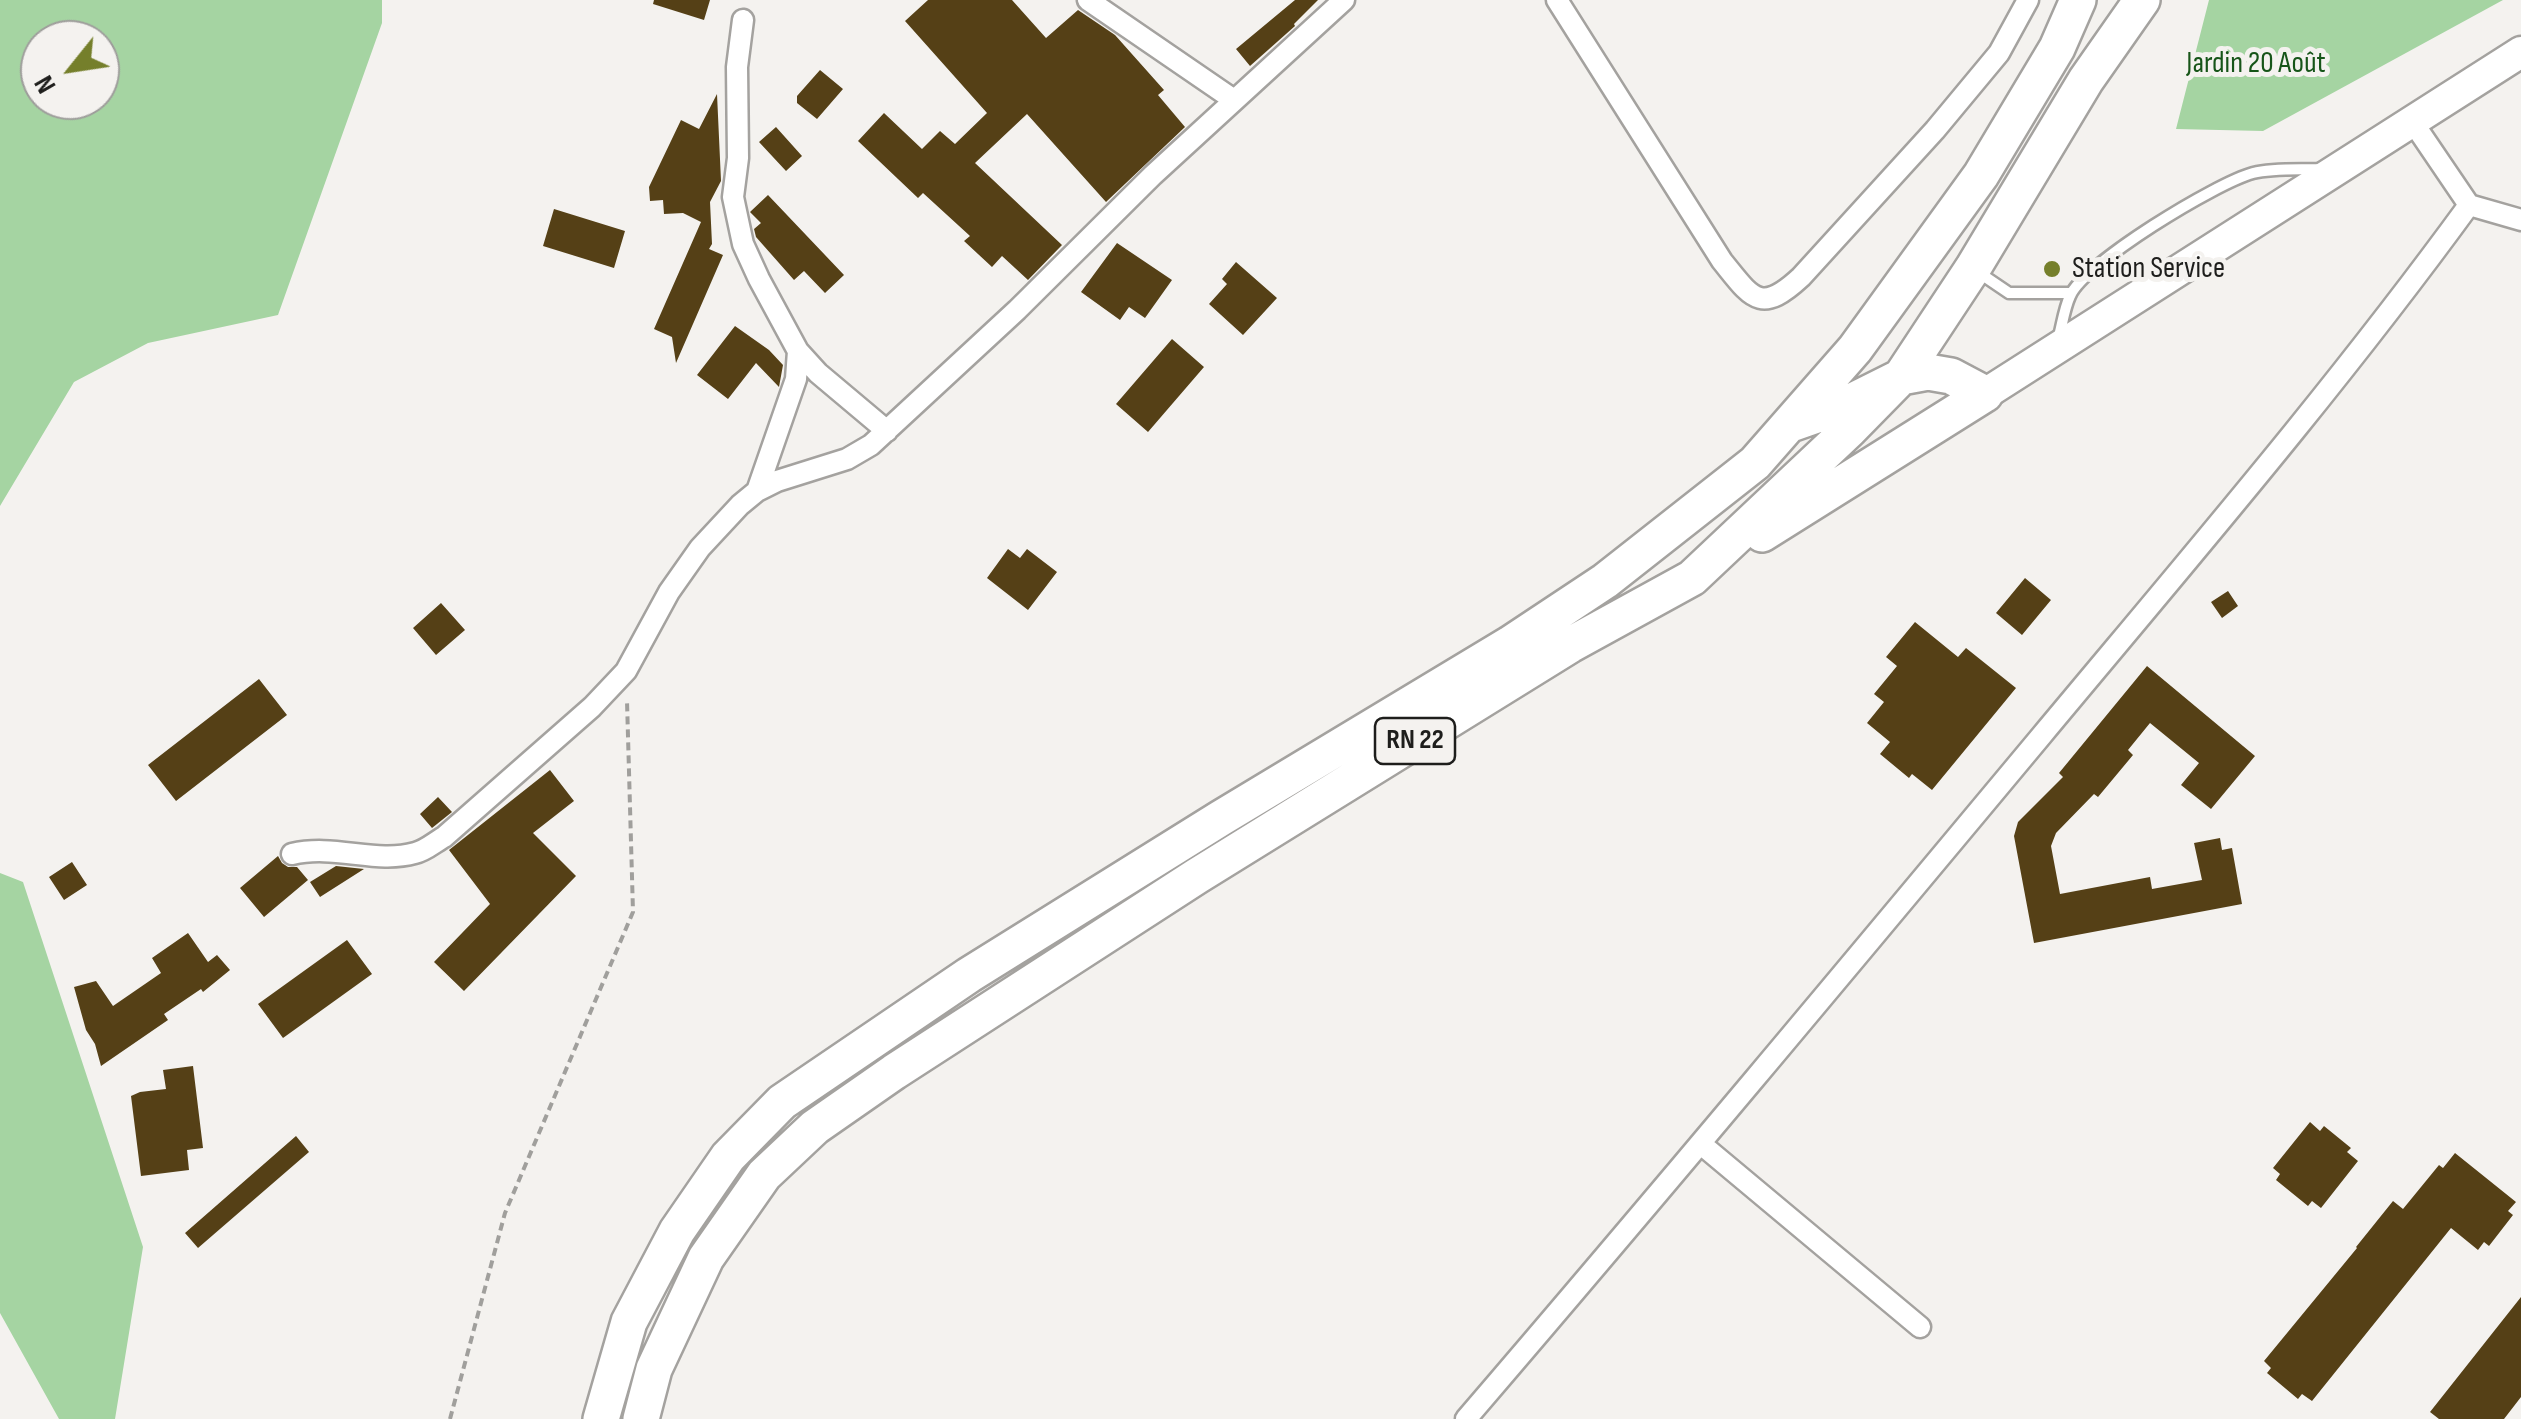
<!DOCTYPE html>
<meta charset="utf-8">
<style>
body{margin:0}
#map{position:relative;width:2521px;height:1419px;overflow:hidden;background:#f4f2ef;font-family:"Sofia Sans Condensed",sans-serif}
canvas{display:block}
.north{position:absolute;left:20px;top:20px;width:100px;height:100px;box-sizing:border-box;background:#f4f2ef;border:2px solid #9e9d9b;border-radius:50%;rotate:240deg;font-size:28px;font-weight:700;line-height:40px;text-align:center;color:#1e1e1c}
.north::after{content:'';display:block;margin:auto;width:35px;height:45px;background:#757f2b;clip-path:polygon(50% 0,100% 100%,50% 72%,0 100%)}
</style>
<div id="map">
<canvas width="2521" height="1419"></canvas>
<div class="north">N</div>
</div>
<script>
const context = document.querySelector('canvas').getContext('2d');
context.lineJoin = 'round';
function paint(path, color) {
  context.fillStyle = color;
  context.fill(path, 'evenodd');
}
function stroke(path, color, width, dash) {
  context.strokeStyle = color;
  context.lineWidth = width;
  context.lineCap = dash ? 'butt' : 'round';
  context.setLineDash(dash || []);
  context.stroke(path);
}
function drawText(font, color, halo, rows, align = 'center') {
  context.font = font + ' "Sofia Sans Condensed",sans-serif';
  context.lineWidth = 10;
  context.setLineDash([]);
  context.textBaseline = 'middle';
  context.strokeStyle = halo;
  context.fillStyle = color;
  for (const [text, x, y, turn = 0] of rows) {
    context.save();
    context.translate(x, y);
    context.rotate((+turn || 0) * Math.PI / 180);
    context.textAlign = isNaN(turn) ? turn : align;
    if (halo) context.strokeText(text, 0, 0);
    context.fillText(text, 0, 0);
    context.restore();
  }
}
paint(new Path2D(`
 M0 0H382V23L278 315 148 343 74 382 0 506ZM40 40H100V100H40Z
 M2209 0H2503L2263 131 2176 129Z
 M0 873 23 882 143 1247 115 1419H59L0 1313Z`), '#a5d4a2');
paint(new Path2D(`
 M654 0H710L704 20 653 4Z
 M928 0H1012L1046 38 1078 10 1115 35 1164 90 1158 95 1185 127 1106 202 1027 114 975 163 1062 245 1028 280 1002 256 992 267 964 241 970 236 923 193 918 198 858 141 884 113 922 149 940 131 955 144 987 113 905 21Z
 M1295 0H1318L1294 24 1295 26 1250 66 1236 49Z
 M820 70 843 89 817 119 797 103V96Z
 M717 94 721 181 710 202 712 244 709 249 723 255 676 363 672 337 654 329 701 222 683 213 664 214 663 200 650 201 649 187 681 120 699 129Z
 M776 127 802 156 786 171 759 142Z
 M768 195 844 275 825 293 804 271 794 280 756 237 754 229 761 223 750 212Z
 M554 209 625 231 614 268 543 246Z
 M1117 243 1172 280 1145 318 1129 307 1120 320 1081 292Z
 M1236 262 1277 298 1243 335 1209 304 1227 284 1222 279Z
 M735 326 769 350 783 365 779 387 756 363 728 399 697 375Z
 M1172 339 1204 367 1148 432 1116 404Z
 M1008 549 1020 558 1027 549 1057 572 1028 610 987 578Z
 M2025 578 2051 600 2022 635 1996 613Z
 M2228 591 2238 606 2222 618 2211 602Z
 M441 603 465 630 436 655 413 628Z
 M1915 622 1958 657 1966 648 2016 688 1932 790 1912 774 1909 778 1880 754 1890 742 1867 723 1884 702 1874 694 1897 666 1886 657Z
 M2147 666 2255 756 2211 809 2181 785 2199 763 2150 723 2128 750 2133 755 2098 797 2094 794 2056 833 2051 846 2060 894 2150 877 2152 889 2202 880 2194 843 2220 838 2222 850 2232 848 2242 904 2034 943 2014 836 2018 822 2063 777 2059 773Z
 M259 679 287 715 176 801 148 765Z
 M550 770 574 801 533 833 576 876 464 991 434 962 490 904 449 850Z
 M438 797 452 812 432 828 420 814Z
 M278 856 282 863 288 867H297L308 880 264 917 240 888Z
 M72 862 87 885 64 900 49 877Z
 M336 866 364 869 320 897 310 882Z
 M188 933 208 962 217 955 230 970 203 992 201 989 164 1014 168 1020 101 1066 95 1044 86 1030 74 987 96 981 113 1006 161 973 152 958Z
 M347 940 372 974 283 1038 258 1004Z
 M193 1066 203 1148 187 1150 189 1170 141 1176 131 1096 140 1092 166 1089 163 1070Z
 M2310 1122 2320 1131 2324 1126 2351 1148 2347 1152 2358 1161 2321 1208 2312 1201 2308 1206 2276 1180 2280 1174 2273 1168Z
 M296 1136 309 1152 198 1248 185 1233Z
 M2455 1153 2516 1202 2508 1211 2513 1215 2489 1246 2484 1242 2478 1250 2451 1228 2312 1401 2302 1394 2298 1399 2267 1373 2271 1368 2264 1361 2357 1248 2356 1247 2393 1201 2403 1209 2439 1165 2443 1168Z
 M2521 1297V1397L2504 1419H2439L2430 1412Z`), '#554016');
const service = new Path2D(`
 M1978 272 2009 293H2071
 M2058 340C2062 326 2064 309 2070 296 2084 263 2216 183 2253 173 2274 168 2300 170 2322 169`);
const minor = new Path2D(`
 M1088 0 1234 100
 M1557 0 1722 261C1752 298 1760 315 1801 277L1935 130 1999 53 2028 0
 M743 20 737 67 738 158 733 197 743 244 759 279 798 351 818 373 887 431
 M2412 121 2469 205 2521 220
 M757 491 796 379 798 351
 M292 854C335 844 376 864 415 853 425 851 435 842 444 837L592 707 626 671 669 592 700 548 740 505 757 491 777 481 847 459 871 445 1017 310 1153 175 1344 0
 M1701 1144 1920 1327
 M1466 1419C1660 1193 1851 964 2042 735 2187 561 2335 389 2469 205`);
const secondary = new Path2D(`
 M1985 394 2521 52`);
const trunk = new Path2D(`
 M1791 424 1845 405 1901 377 1928 372 1951 376 1985 394
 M1762 534 1985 394
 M601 1419 629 1322 677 1231 728 1157 782 1102 969 975 1221 818 1510 644 1605 581 1755 463 1855 349 1981 175 2057 48 2078 0
 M641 1419 654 1369 706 1258 764 1175 815 1127 894 1072 1197 876 1570 645 1692 578 1849 430 1901 377 1973 268 2086 80 2142 0`);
stroke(service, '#a4a29f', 15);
stroke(minor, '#a4a29f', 25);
stroke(secondary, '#a4a29f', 35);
stroke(trunk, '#a4a29f', 40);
stroke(new Path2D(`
 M450 1419 505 1213 633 912 627 701`), '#a09f9c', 4, [8, 5]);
stroke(service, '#fff', 10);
stroke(minor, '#fff', 20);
stroke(secondary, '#fff', 30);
stroke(trunk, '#fff', 35);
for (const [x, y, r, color] of [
 [2052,269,10,"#757f2b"]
]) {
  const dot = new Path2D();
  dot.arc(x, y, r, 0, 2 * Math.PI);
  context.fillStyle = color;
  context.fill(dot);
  stroke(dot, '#f4f2ef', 4);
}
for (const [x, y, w] of [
 [1415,741,80]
]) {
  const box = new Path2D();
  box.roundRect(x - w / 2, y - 23, w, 46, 8);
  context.fillStyle = '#f4f2ef';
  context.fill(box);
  stroke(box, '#1e1e1c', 2.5);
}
drawText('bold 28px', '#1e1e1c', null, [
 ["RN 22",1415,741]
]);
drawText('30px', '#175519', '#f4f2ef', [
 ["Jardin 20 Août",2256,64]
]);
drawText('30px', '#1e1e1c', '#f4f2ef', [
 ["Station Service",2072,269]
], 'left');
</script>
